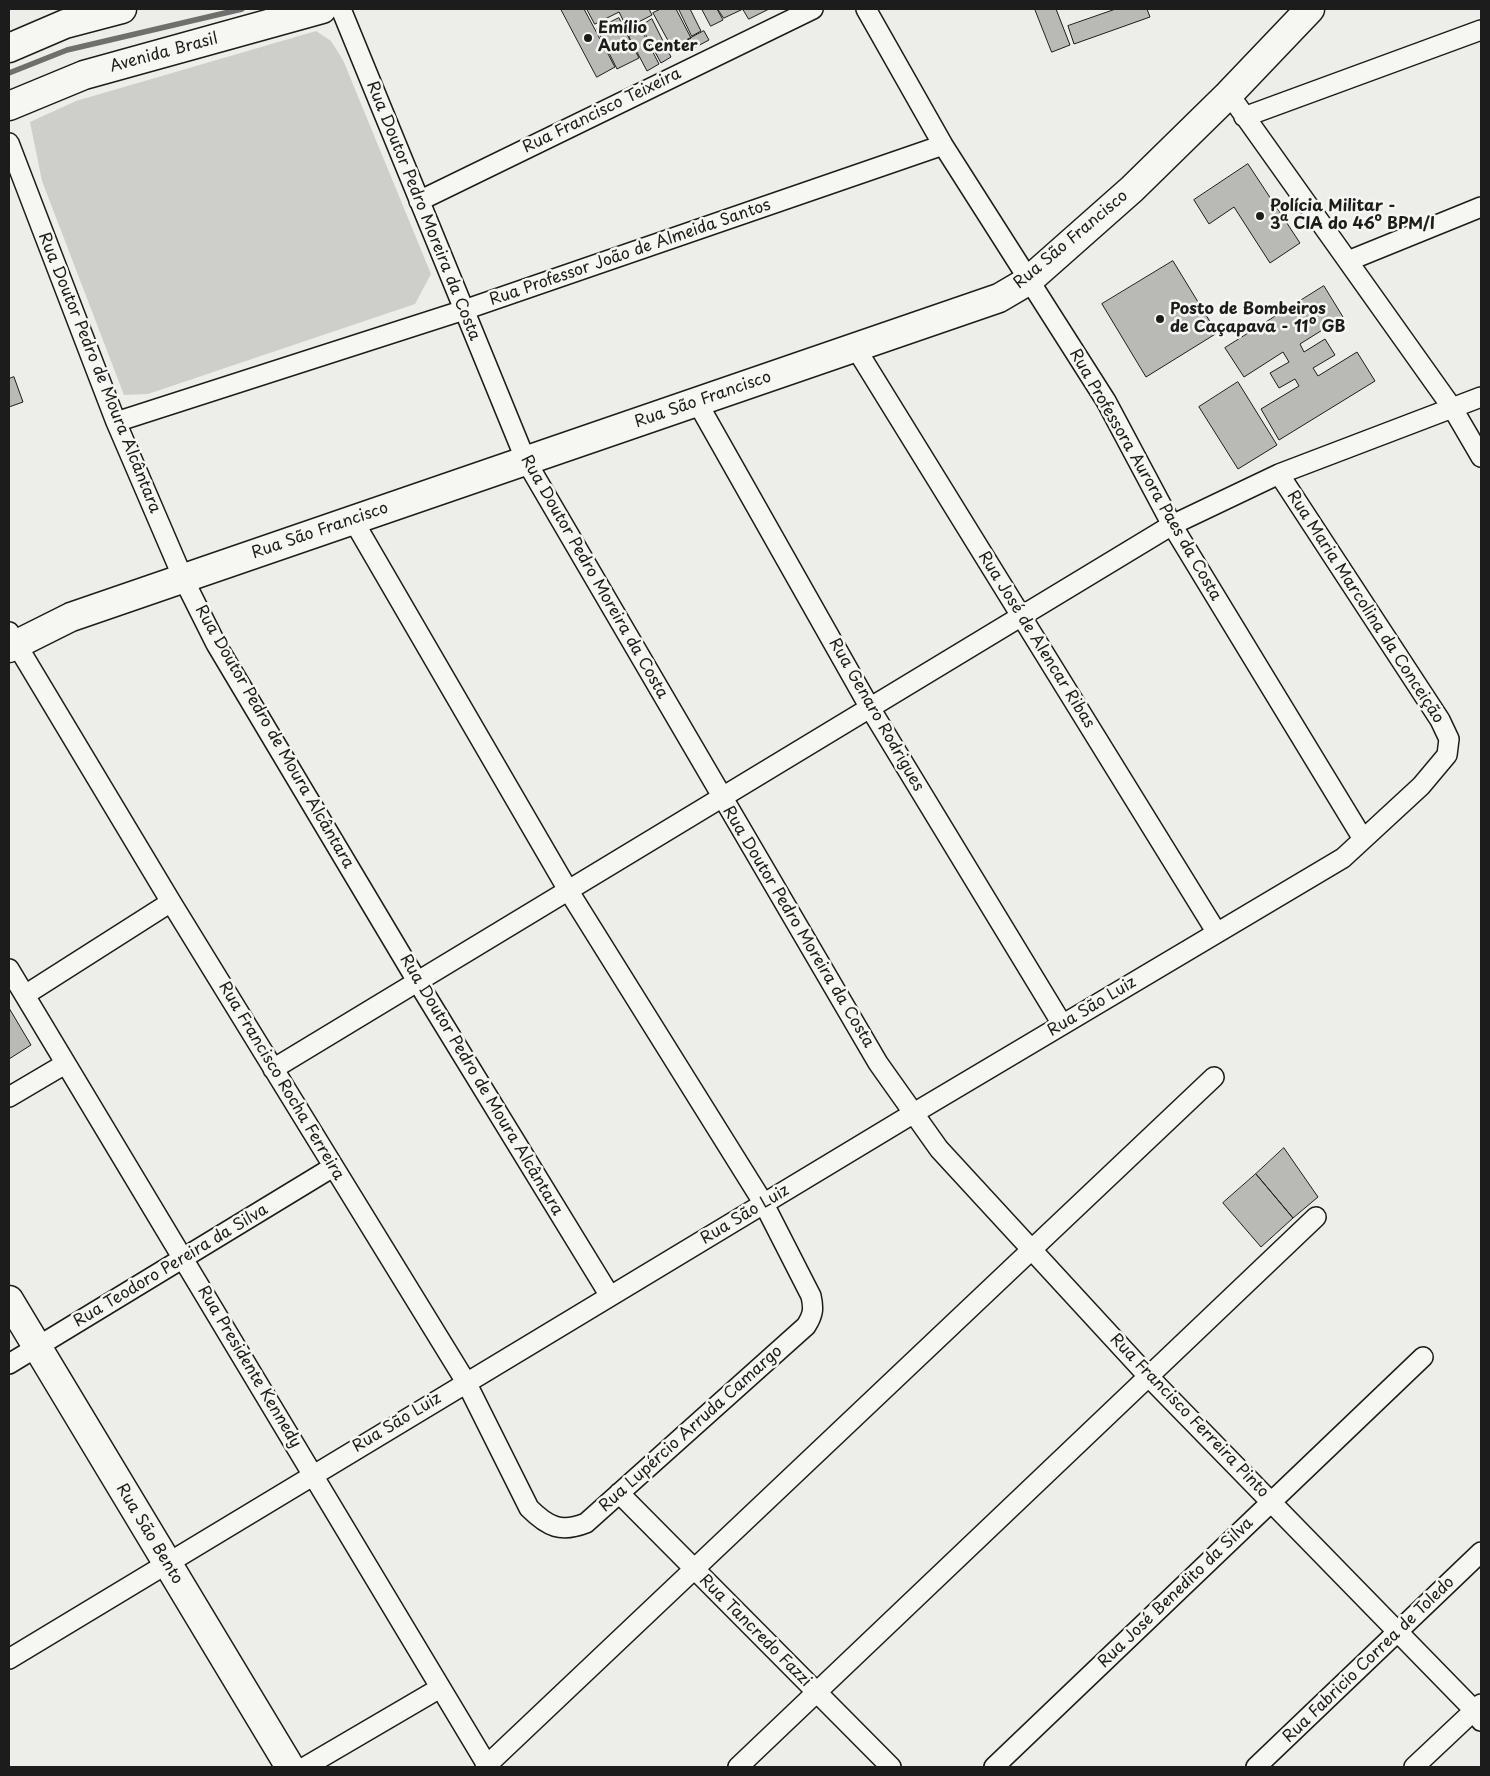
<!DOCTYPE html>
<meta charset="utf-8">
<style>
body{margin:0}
#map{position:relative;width:1490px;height:1776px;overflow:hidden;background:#edede9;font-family:"Playpen Sans",sans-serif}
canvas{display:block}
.frame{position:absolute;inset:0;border:10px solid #1c1c1c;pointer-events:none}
</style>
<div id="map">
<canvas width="1490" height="1776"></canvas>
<div class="frame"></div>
</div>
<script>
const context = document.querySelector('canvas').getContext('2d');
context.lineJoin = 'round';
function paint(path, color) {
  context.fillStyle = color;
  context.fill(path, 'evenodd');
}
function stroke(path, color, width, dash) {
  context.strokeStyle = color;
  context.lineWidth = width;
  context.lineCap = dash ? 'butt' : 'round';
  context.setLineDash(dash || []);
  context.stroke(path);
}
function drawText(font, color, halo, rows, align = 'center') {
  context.font = font + ' "Playpen Sans",sans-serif';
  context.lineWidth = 5;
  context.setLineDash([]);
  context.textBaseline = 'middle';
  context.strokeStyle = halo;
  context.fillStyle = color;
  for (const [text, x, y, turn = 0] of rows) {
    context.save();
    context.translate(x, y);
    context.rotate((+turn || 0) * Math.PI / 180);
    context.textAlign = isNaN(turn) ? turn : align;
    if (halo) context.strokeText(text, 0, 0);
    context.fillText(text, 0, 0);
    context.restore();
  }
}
paint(new Path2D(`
 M316 31 331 41 343 60 431 274 415 304 148 394 124 395 42 181 30 122 76 101Z`), '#cececb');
stroke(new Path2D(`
 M9 73 67 50 242 9`), '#6f6f6d', 5.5);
const building = new Path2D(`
 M561 9H584L615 67 597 77Z
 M587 9H649L652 15 627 28 619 12 595 24Z
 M661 9H676L691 38 672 48 653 13Z
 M679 9H690L701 31 692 36Z
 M702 9H717L723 20 711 26Z
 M718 9H743L724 18Z
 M743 9H769L749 19Z
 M1035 9H1056L1070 45 1052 52Z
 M1116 9H1147L1150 17 1074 44 1068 26Z
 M619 18 639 58 617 69 597 29Z
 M652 19 671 57 661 63 641 26Z
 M641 29 659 64 647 71 629 37Z
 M704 31 709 40 692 49 687 40Z
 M1248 164 1300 243 1270 263 1234 207 1209 224 1194 200Z
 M1173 261 1217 333 1146 377 1102 304Z
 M1324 286 1343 317 1300 344 1304 352 1325 339 1335 355 1313 368 1318 376 1357 352 1375 381 1279 440 1261 409 1299 386 1295 379 1279 388 1270 373 1289 362 1283 352 1244 377 1225 348Z
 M14 377 23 402 9 407V379Z
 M1238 382 1277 445 1238 469 1199 407Z
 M9 1008 31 1045 9 1059Z
 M1284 1148 1318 1197 1293 1218 1256 1174Z
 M1256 1174 1293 1218 1261 1247 1223 1203Z`);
paint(building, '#b9b9b6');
stroke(building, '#1c1c1c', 1);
const street = new Path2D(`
 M341 9 526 461 878 1063 939 1149 1148 1376 1474 1710 1481 1721
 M866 9 943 145 1106 401 1172 525 1363 839
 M1229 94 1453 409 1481 457
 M1244 117 1481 30
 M9 143 116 422 183 578 216 644 417 981 610 1296
 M419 201 813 9
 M1348 261 1481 207
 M855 347 1217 933
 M697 402 870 708 1062 1024
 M116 422 464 310 943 145
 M9 632 171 902 466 1382 529 1508C548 1527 561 1533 586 1523L806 1326C813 1315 814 1309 811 1296L764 1204 568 890 353 520
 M9 969 487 1765
 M25 995 171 902
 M273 1069 1172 525 1279 474 1481 397
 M9 1097 65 1064
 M9 1364 333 1167
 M619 1493 891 1767
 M9 1659 914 1113 1343 858 1421 786 1447 755 1449 739 1440 720 1279 474
 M305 1767 440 1688
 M485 1767 1214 1077
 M738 1767 1316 1217
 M994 1767 1423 1357
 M1256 1767 1481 1552
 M1414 1767 1481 1704`);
const secondary = new Path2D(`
 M9 48 65 24 122 9
 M9 106 84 75 322 9
 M9 648 71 617 999 298 1028 281 1132 189 1229 94 1310 9
 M9 1300 290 1767`);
stroke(street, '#1c1c1c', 22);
stroke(secondary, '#1c1c1c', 31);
stroke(street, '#f6f6f2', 19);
stroke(secondary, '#f6f6f2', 28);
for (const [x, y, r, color] of [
 [588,38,5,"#1c1c1c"],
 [1260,216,5,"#1c1c1c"],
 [1160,319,5,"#1c1c1c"]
]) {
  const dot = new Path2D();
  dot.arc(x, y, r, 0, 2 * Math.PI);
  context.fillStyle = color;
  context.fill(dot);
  stroke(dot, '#f6f6f2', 2);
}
drawText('bold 16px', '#1c1c1c', '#f6f6f2', [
 ["Emílio",598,29],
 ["Auto Center",598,47],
 ["Polícia Militar -",1270,207],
 ["3ª CIA do 46º BPM/I",1270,225],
 ["Posto de Bombeiros",1170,310],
 ["de Caçapava - 11º GB",1170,328]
], 'left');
drawText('16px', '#1c1c1c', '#f6f6f2', [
 ["Avenida Brasil",164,53,-15],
 ["Rua Francisco Teixeira",602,111,-26],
 ["Rua Doutor Pedro Moreira da Costa",423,211,68],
 ["Rua São Francisco",1071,240,-40],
 ["Rua Professor João de Almeida Santos",630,253,-19],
 ["Rua Doutor Pedro de Moura Alcântara",99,373,68],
 ["Rua São Francisco",703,400,-19],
 ["Rua Professora Aurora Paes da Costa",1145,475,60],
 ["Rua São Francisco",320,531,-19],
 ["Rua Doutor Pedro Moreira da Costa",594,577,60],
 ["Rua Maria Marcolina da Conceição",1365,607,57],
 ["Rua José de Alencar Ribas",1036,640,58],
 ["Rua Genaro Rodrigues",876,715,60],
 ["Rua Doutor Pedro de Moura Alcântara",274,737,60],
 ["Rua Doutor Pedro Moreira da Costa",798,927,59],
 ["Rua São Luiz",1092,1007,-31],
 ["Rua Francisco Rocha Ferreira",281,1081,59],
 ["Rua Doutor Pedro de Moura Alcântara",481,1085,59],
 ["Rua São Luiz",745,1215,-31],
 ["Rua Teodoro Pereira da Silva",171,1266,-31],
 ["Rua Presidente Kennedy",249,1367,59],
 ["Rua Francisco Ferreira Pinto",1189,1416,46],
 ["Rua São Luiz",397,1423,-31],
 ["Rua Lupércio Arruda Camargo",691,1429,-42],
 ["Rua São Bento",149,1534,59],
 ["Rua José Benedito da Silva",1176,1593,-44],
 ["Rua Tancredo Fazzi",755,1631,45],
 ["Rua Fabricio Correa de Toledo",1369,1660,-44]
]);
</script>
